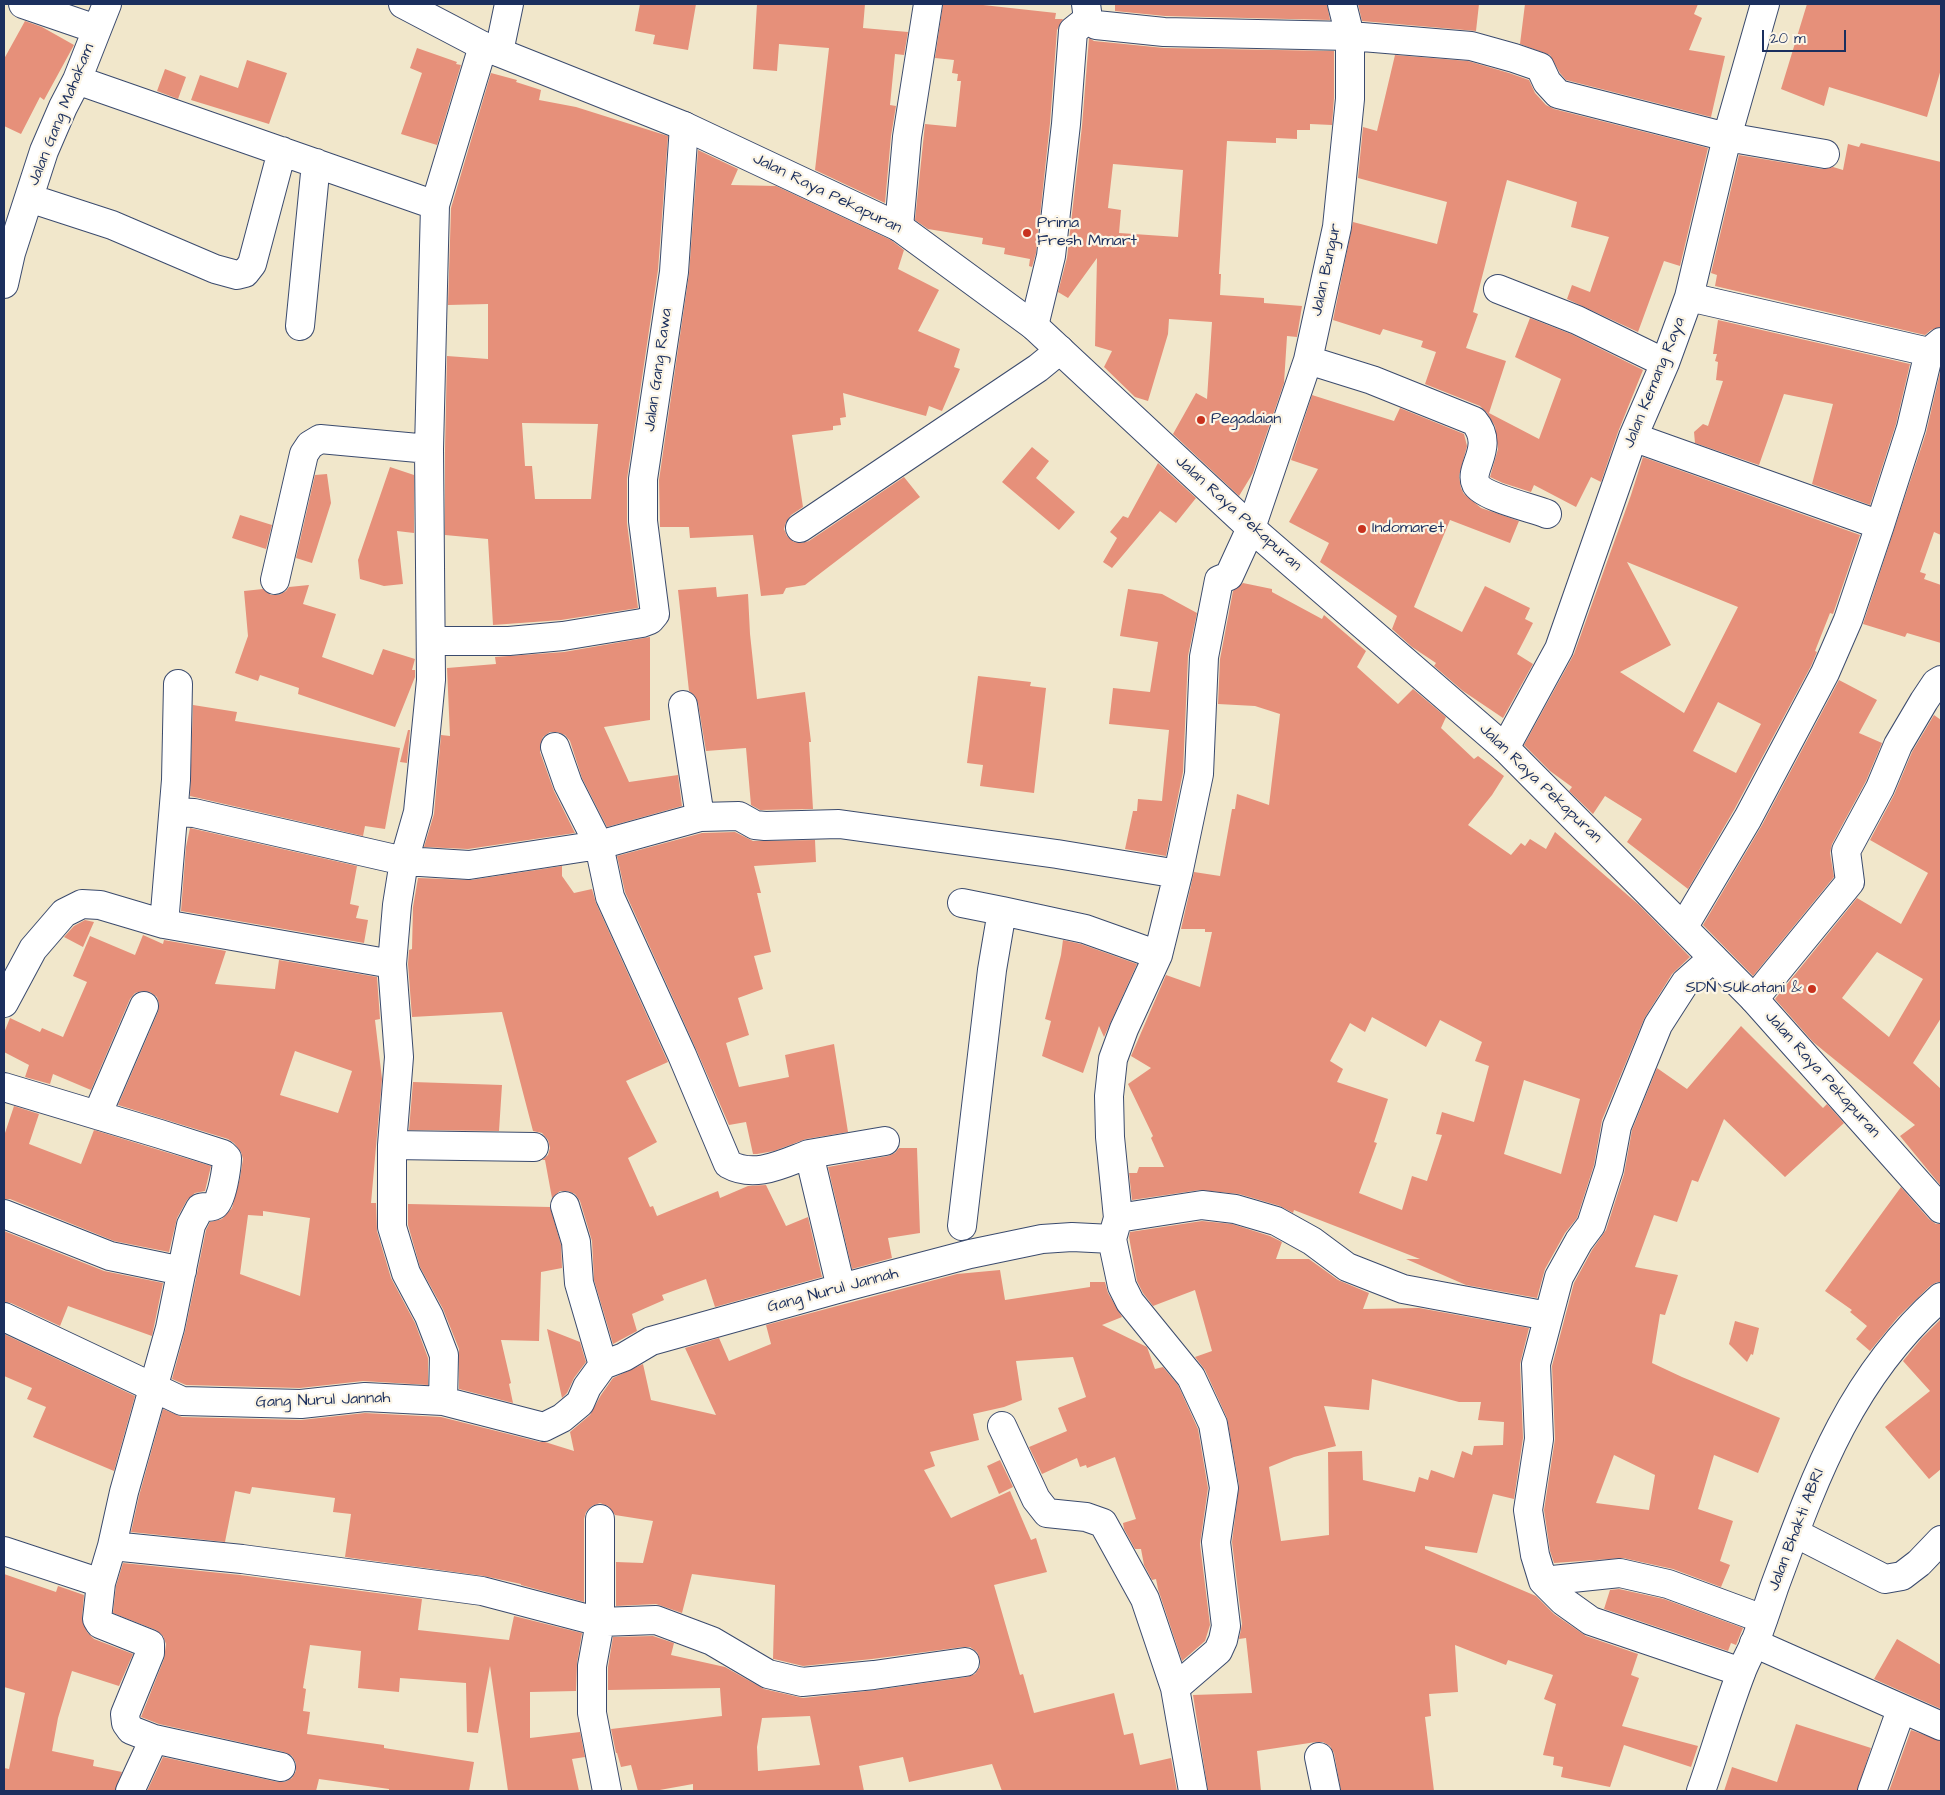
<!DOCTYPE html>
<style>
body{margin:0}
#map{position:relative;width:1945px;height:1795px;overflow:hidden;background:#f1e7cb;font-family:"Architects Daughter",sans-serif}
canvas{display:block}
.frame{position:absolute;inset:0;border:5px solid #1b2f5e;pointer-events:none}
.scale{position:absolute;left:1762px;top:30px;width:84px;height:22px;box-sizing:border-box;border:2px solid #1b2f5e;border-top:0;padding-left:6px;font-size:15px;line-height:18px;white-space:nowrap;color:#1b2f5e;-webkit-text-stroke:4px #fcf5e5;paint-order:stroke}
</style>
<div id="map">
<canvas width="1945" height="1795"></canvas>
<div class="frame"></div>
<div class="scale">20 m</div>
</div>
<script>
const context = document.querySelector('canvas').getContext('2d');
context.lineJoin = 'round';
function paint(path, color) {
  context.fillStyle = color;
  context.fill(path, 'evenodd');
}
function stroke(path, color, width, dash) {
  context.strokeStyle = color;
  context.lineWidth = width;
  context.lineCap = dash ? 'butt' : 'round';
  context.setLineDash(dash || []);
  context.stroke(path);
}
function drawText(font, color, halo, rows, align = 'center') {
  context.font = font + ' "Architects Daughter",sans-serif';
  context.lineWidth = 4.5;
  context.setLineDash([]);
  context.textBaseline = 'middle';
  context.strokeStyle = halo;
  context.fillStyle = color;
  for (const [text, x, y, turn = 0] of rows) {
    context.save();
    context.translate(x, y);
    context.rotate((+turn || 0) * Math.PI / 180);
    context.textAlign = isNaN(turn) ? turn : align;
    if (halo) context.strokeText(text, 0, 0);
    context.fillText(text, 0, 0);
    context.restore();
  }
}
paint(new Path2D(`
 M640 4H696L688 50 653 44 655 35 635 31Z
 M757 4H865L863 28 908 32 904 55 895 54 890 105 896 106 891 136 885 203 815 170 829 48 779 44 777 71 753 69Z
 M943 4H974L1056 13 1055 19H1063L1057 30 1050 123 1036 253 1032 267 1029 266 1030 259 1004 254 1005 248 982 244 983 238 928 229 915 220 925 124 956 127 961 81H957L958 74 952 73 954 60 935 58Z
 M1115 4H1327L1330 20 1165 16 1115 11Z
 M1358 4H1479L1476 31 1362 21Z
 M1525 4H1698L1694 14 1702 18 1689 50 1725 56 1711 117 1566 80 1560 73 1550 55 1520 44Z
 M1807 4H1941V69L1927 117 1829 87 1824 106 1781 89Z
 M25 21 42 27 74 45 44 100 40 97 21 134 4 126V59Z
 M1089 38 1094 41 1164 48 1334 51V98L1332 125 1310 124V130H1297V139L1276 138V143L1227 141 1219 274H1221L1220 295 1264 298V303L1302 306 1297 337 1287 336 1284 383 1253 473 1239 496 1173 434 1196 393 1207 399 1212 322 1169 319 1168 334 1148 401 1135 397 1104 367 1112 351 1095 346 1097 258 1068 298 1058 292 1067 258 1082 126ZM1113 164 1183 170 1178 237 1119 233 1121 210 1108 208Z
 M417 48 457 62 456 64 461 65 437 145 401 134 422 73 410 68Z
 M1395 55 1468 61 1509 73 1529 80 1535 93 1546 105 1554 109 1708 148 1680 266 1664 261 1638 332 1567 299 1572 285 1590 292 1609 237 1571 227 1577 202 1507 180 1473 312 1478 314 1466 348 1506 361 1489 413 1539 439 1561 379 1515 357 1530 318 1571 334 1643 370 1618 432 1601 482 1591 477 1576 507 1534 485 1531 492 1503 483 1490 477 1498 449 1495 426 1487 413 1480 406 1425 384 1436 352 1421 347 1423 341 1383 329 1380 335 1333 320 1353 222 1437 244 1447 202 1358 178 1363 127 1377 131Z
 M247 60 287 73 269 124 191 100 200 75 238 88Z
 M165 69 186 77 178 99 157 91Z
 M491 73 517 80 516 82 541 90 539 100 576 107 668 136 658 270 627 479V523L638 608 561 620 493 625 488 539 445 535V449L447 356 488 359V304L448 305 451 208ZM522 423 598 424 591 499H535L532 466H525Z
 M1861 143 1941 162V321L1940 327 1931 330 1925 335 1715 286 1717 275 1711 273 1739 155 1822 169 1833 167 1843 170 1848 144 1859 147Z
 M698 150 738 169 731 185 776 186 891 240 904 250 898 269 939 290 918 331 960 349 954 367 960 369 942 411 929 406 926 416 843 393 846 417 840 418 841 425 833 426V430L792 435 803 507 791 515 786 522 784 529 787 536 794 542 802 543 809 541 904 477 920 497 805 585 786 588 783 594 761 596 753 535 690 538 689 527H660L659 480 689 274Z
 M1718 320 1910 364 1896 424 1870 505 1812 484 1833 404 1784 394 1759 465 1695 443 1694 432 1703 424 1708 426 1723 381 1716 380 1718 362 1715 361 1717 354H1713Z
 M1941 368V535L1934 532 1920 572 1926 574 1924 579 1941 585V643L1907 633 1905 637 1863 624 1926 433Z
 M1312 395 1394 421 1400 408 1464 434 1467 446 1459 476 1461 488 1464 494 1481 508 1519 521 1510 543 1450 520 1414 607 1462 632 1485 586 1530 608 1525 619 1533 623 1517 654 1533 664 1503 718 1463 691 1434 666 1436 663 1412 647 1392 629 1397 616 1320 562 1329 543 1289 522 1318 469 1291 460Z
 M1032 447 1049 461 1036 478 1075 512 1059 530 1002 482Z
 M1643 457 1860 535 1833 614 1830 613 1815 651 1817 652 1811 666 1734 810 1688 889 1627 842 1642 819 1605 796 1593 814 1569 791 1572 787 1550 771 1524 745 1574 654 1631 495ZM1627 562 1738 607 1684 713 1620 672 1671 645ZM1718 702 1761 724 1736 773 1693 751Z
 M1158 463 1196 498 1176 523 1160 511 1112 568 1103 562 1117 538 1110 532 1123 516 1128 518Z
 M390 467 414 475V533L397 531 403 584 384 586 360 579 358 560Z
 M327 474 331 503 312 563 296 558 315 475Z
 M240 515 272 525 266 549 232 538Z
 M1243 583 1272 589V592L1322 619 1324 615 1366 651 1357 667 1398 704 1413 689 1446 717 1441 728 1474 759 1478 756 1504 776 1492 795 1468 825 1511 855 1521 843 1525 846 1530 839 1546 849 1555 832 1639 905 1690 957 1672 974 1644 1019 1602 1120 1594 1165 1577 1218 1565 1233 1545 1269 1537 1298 1466 1285 1406 1259H1420L1294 1210 1293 1213 1280 1206 1239 1194 1200 1190 1132 1200 1129 1173H1137L1139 1167H1164L1151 1138 1153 1136 1128 1084 1151 1068 1131 1056 1166 975 1200 987 1212 932H1205V929H1181L1194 872 1220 876 1232 809H1235L1237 794 1269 805 1280 714 1255 706 1218 704 1220 659 1233 591ZM1372 1017 1426 1047 1440 1020 1482 1042 1475 1061 1489 1066 1474 1122 1442 1112 1436 1134 1442 1135 1427 1181 1412 1176 1402 1210 1359 1193 1377 1143 1374 1142 1388 1099 1337 1082 1343 1069 1330 1061 1350 1023 1365 1032ZM1524 1080 1580 1099 1561 1174 1504 1154Z
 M309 585 303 604 336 614 322 657 373 675 383 649 415 659 412 670H415V677L395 727 298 694 299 688 260 675 258 681 235 673 248 636 244 591 263 589 271 595H279L286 591 289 587Z
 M716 587 717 597 748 594 750 634 757 699 805 692 811 742H809L813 809 760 810 751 805 746 748 706 751 698 703 695 696 689 691 678 590Z
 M1128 589 1162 594 1197 613 1188 656 1183 772 1166 856 1125 849 1133 811H1137L1138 799 1162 801 1169 730 1109 724 1113 688 1150 692 1158 642 1120 636Z
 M650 637V720L604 727 629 782 678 775 682 806 607 827 582 778 570 741 565 735 557 732H550L543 737 540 745V752L554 791 575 833 468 849 424 847 434 814 441 735 450 736 447 668 496 664 495 657 564 652Z
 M978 676 1031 682 1030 686 1046 688 1034 793 980 786 983 765 967 763Z
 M1839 680 1877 700 1859 733 1882 743 1866 781 1832 844 1830 853 1834 877 1753 976 1703 925 1762 825Z
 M193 705 237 712 235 721 400 748 385 829 365 826 363 836 190 796Z
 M1934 715 1941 720V1018L1913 1063 1941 1089V1186L1900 1136 1915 1125 1813 1042 1775 999 1857 898 1901 924 1928 873 1870 840 1894 795 1912 752ZM1877 952 1923 979 1889 1037 1842 998Z
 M408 730H410L407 763 400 762Z
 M190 828 357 866 350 904 359 906 356 918 368 920 364 943 181 911 186 847Z
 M735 832 753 841 815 840 816 862 754 866 761 893H757L771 952 754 956 763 989 738 998 749 1035 726 1043 739 1087 789 1077 785 1055 834 1044 848 1132 806 1139 774 1151 757 1154H753L746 1122 729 1125 696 1049 625 892 617 856 702 833Z
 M562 866V876L574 893 592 889 596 903 668 1062 626 1081 657 1142 628 1158 650 1207 653 1206 657 1216 718 1191 720 1198 748 1186 766 1185 786 1226 808 1217 822 1277 715 1307 706 1279 662 1295 664 1300 632 1314 637 1331 613 1344 594 1280 592 1241 580 1201 575 1194 568 1191H560L552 1198 545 1160H542L548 1155 550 1148 548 1140 542 1133 533 1131 502 1012 412 1017 408 964 409 950 412 949 413 907 418 878 471 880Z
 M85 920 94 922 83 947 64 937 74 926Z
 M143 935 163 944 164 940 226 951 215 984 275 989 279 960 377 977 380 1019 375 1020 382 1079 371 1203H376L377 1231 391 1278 415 1323 428 1358V1385L363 1381 300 1388 186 1385 172 1379 185 1331 206 1230 210 1222 222 1219 232 1208 240 1178 243 1159 241 1152 234 1143 228 1139 118 1105 158 1012 159 1004 157 997 150 992 142 991 135 993 130 999 91 1090 53 1074 50 1084 25 1077 29 1065 4 1052V1033L10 1018 40 1032 42 1028 63 1037 87 982 73 976 90 936 135 955ZM295 1051 352 1071 338 1113 280 1095ZM263 1211 310 1218 300 1296 240 1274 248 1215 263 1216Z
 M1063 940 1081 944 1137 964 1104 1037 1099 1026 1083 1073 1042 1056 1051 1021 1045 1019 1061 955Z
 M1741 1026 1823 1108 1827 1104 1844 1123 1785 1177 1724 1119 1698 1182 1692 1180 1677 1222 1654 1215 1635 1267 1678 1275 1665 1315 1660 1314 1652 1363 1682 1377 1780 1418 1758 1473 1714 1455 1698 1509 1733 1521 1720 1561 1730 1565 1721 1587 1673 1569 1623 1558 1554 1563 1550 1551 1544 1510 1555 1439 1552 1366 1574 1283 1592 1250 1606 1230 1624 1174 1632 1130 1657 1068 1687 1089ZM1614 1455 1655 1475 1649 1510 1596 1503Z
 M413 1082 502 1085 499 1131 409 1130Z
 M14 1106 39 1114 29 1144 81 1164 94 1130 211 1166 205 1191 195 1193 187 1200 177 1218 169 1252 114 1241 10 1199H4V1136Z
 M899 1148H917L920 1233 888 1238 892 1258 852 1269 828 1167 888 1156 895 1153Z
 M1901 1187 1929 1219 1936 1224H1941V1282H1937L1930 1286 1898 1317 1870 1351 1856 1339 1867 1326 1850 1312 1852 1310 1825 1291Z
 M408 1204 550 1207 561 1245 562 1268 541 1272 539 1341 501 1340 511 1383 509 1384 513 1403 459 1389V1349L443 1309 420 1267 408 1225Z
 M1202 1221 1232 1224 1270 1236 1282 1242 1276 1259H1309L1338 1280 1369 1293 1363 1309 1419 1308 1529 1328 1520 1364 1523 1438 1514 1499 1493 1494 1477 1553 1425 1546V1549L1536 1596 1554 1614 1586 1636 1638 1654 1631 1675 1639 1678 1622 1726 1698 1746 1691 1767 1624 1745 1610 1787 1561 1777 1563 1767 1553 1765 1554 1757 1543 1755 1556 1704 1544 1699 1553 1675 1508 1660 1506 1665 1455 1645 1458 1692 1429 1694 1431 1716 1425 1717 1434 1791H1341L1334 1753 1330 1746 1323 1742H1316L1257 1751 1261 1791H1208L1193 1695 1252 1693 1246 1638 1239 1639 1242 1624 1232 1542 1239 1485 1227 1418 1205 1370 1195 1357 1212 1351 1195 1290 1153 1306 1143 1293 1137 1281 1129 1237 1130 1232ZM1372 1379 1459 1402H1481L1478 1420 1504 1422 1503 1445 1474 1446 1472 1455 1462 1451 1454 1478 1431 1470 1428 1480 1419 1477 1415 1492 1363 1480 1362 1451 1328 1452 1329 1535 1281 1541 1269 1467 1294 1457 1336 1446 1324 1406 1369 1410Z
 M4 1231 104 1271 163 1283 152 1336 68 1306 60 1326 11 1303 4 1302Z
 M1000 1270 1005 1300 1090 1287V1282H1105L1108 1293 1122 1317 1102 1325 1147 1347 1155 1369 1163 1367 1178 1385 1198 1429 1208 1488 1200 1544 1210 1625 1205 1641 1182 1661 1158 1589 1156 1579 1152 1580 1144 1565 1141 1549H1135L1124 1529 1123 1523 1136 1519 1115 1457 1087 1468 1086 1465 1080 1467 1077 1458 1042 1474 1029 1447 1067 1431 1058 1408 1086 1397 1073 1357 1016 1361 1022 1400 1004 1407 973 1414 979 1440 930 1452 935 1466 924 1470 951 1518 1010 1491 1031 1540 1036 1538 1047 1572 994 1585 1020 1675 1023 1674 1034 1713 1114 1693 1124 1735 1133 1733 1140 1765 1171 1758 1177 1791H1002L992 1764 909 1782 903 1757 859 1766 864 1791H693V1784L654 1791H638L631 1765 621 1767 617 1753H616L611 1729 722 1716 720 1688 608 1690V1667L613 1637 653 1636 674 1643 671 1655 725 1667 764 1689 803 1698 876 1690 967 1677 975 1674 980 1667V1660L977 1652 970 1647H963L872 1659 803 1666 774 1659H773L775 1585 692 1574 682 1613 656 1604 616 1606V1562L643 1563 653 1521 615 1515 608 1506 600 1503 592 1506 586 1512 584 1519V1602L521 1585V1584L484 1576 345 1557 351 1514 333 1512 335 1498 252 1487 250 1494 235 1491 225 1542 131 1532 139 1496 163 1409 182 1417 301 1420 365 1413 441 1417 540 1442H545L574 1451 570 1432 590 1415 601 1395 613 1378 643 1364 651 1400 716 1415 685 1348 719 1338 729 1361 771 1344 766 1325 957 1274ZM810 1716 820 1765 758 1771 757 1747 762 1718Z
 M1941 1319V1469L1929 1479 1885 1427 1930 1391 1903 1361 1921 1339Z
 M1735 1321 1759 1328 1753 1355 1751 1354 1747 1362 1729 1344Z
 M547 1329 580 1342 586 1362 574 1378 567 1393 562 1398Z
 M4 1334 135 1396 114 1471 33 1437 46 1407 27 1399 32 1388 4 1376Z
 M1000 1460 1013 1487 999 1494 987 1466Z
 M123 1563 240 1575 422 1599 418 1630 509 1640 514 1616 582 1633 577 1663 576 1691 530 1692V1738L580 1732 585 1757 572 1759 579 1791H508L490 1666 478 1733 467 1732 466 1683 400 1678 399 1692 358 1688 361 1651 310 1645 303 1688 306 1689 303 1711 310 1712 307 1734 384 1745V1748L474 1762 469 1791H389V1789L319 1779 316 1791H147L163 1757 278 1782H285L292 1778 296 1771V1763L292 1756 284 1752 159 1724 141 1717 164 1659 166 1644 163 1636 156 1630 113 1613 116 1586Z
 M4 1574 56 1592 58 1586 84 1595 82 1618 87 1632 94 1639 133 1654 119 1686 72 1671 58 1718 52 1751 94 1760 93 1766 122 1772 115 1791H4V1768L9 1769 25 1693 4 1687Z
 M1619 1589 1664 1599 1743 1628 1736 1645 1731 1643 1728 1651 1604 1609 1610 1590Z
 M1897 1639 1941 1665V1709L1874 1679Z
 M1796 1724 1871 1748 1857 1791H1724L1732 1767 1777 1782Z
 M1911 1730 1941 1741V1791H1889Z`), '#e6907a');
const minor = new Path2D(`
 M23 4 96 29
 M1086 4 1088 19 1096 25 1164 32 1350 36 1471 46 1514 58 1540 67 1547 82 1558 94 1727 137 1825 154
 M499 52 509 4
 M77 80 435 205
 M29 198 112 225 215 269 237 275 245 273 252 264 282 151
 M899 227 907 137 928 4
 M4 284 11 253 44 151 63 107 77 80 107 4
 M1498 289 1577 320 1665 363
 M1689 297 1929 352
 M300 326 316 163
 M1034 326 1051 256 1066 124 1073 31 1088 19
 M1308 360 1372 380 1474 421C1496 447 1468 468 1476 484 1483 497 1532 508 1547 514
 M1633 437 1880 525
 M800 528 1038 368 1060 350
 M275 580 304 454 310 445 320 439 429 449
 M432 641H509L563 636 642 623 650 620 655 614 643 521V479L674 272 684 126
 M683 705 700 817
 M555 747 568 784 599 845 610 897 682 1055 728 1164C755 1179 782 1164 809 1154L841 1288
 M1505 748 1559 649 1633 437 1665 363 1689 297 1727 137 1765 4
 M174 812 194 813 404 861 469 865 599 845 700 817 739 816 755 825 765 826 839 824 1057 854 1178 874
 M962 903 1002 911
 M164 924 176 780 178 684
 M1684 926 1748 818 1825 673 1848 620 1880 525 1911 428 1929 352 1941 342
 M1713 958 1685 983 1658 1025 1617 1126 1609 1169 1591 1225 1579 1241 1559 1277 1536 1364 1539 1439 1528 1510 1535 1555 1543 1581 1563 1601 1591 1621 1741 1672
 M1754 999 1850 882 1846 851 1880 788 1898 745 1924 701 1936 683 1941 680
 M4 1003 33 949 64 913 82 904 100 905 164 924 392 964
 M4 1087 160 1134 223 1154 227 1158C227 1167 222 1200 215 1205 212 1208 204 1206 200 1208L191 1225 170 1328 124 1492 112 1546 101 1583 97 1619 100 1624 150 1644V1653L125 1714 126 1723 131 1730 154 1739 281 1767
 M97 1115 144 1006
 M392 1145 534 1147
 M809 1154 885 1141
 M565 1206 576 1242 579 1283 603 1365
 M4 1214 110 1256 182 1271
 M1118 1218 1202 1205 1235 1209 1276 1221 1312 1241 1347 1267 1403 1289 1548 1316
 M962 1226 992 970 1002 911 1085 929 1158 955
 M1112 1239 1118 1218 1110 1137 1109 1096 1113 1059 1124 1029 1158 955 1178 874 1199 774 1204 657 1219 580 1229 576 1251 528 1308 360 1337 227 1350 99V36L1342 4
 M4 1317 182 1401 301 1404 365 1397 443 1401 544 1427 562 1418 580 1403 587 1387 603 1365 624 1357 651 1341 841 1288 970 1254 1042 1239 1072 1237 1112 1239 1122 1286 1130 1302 1191 1377 1213 1424 1224 1488 1216 1542 1226 1626 1223 1640 1218 1651 1175 1688 1193 1791
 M443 1401 444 1355 429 1316 406 1273 392 1227V1145L399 1057 392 964 397 905 404 861 418 812 431 680 429 449 435 205 483 46
 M1002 1426 1036 1499 1047 1513 1086 1517 1103 1523 1145 1599 1175 1688
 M600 1519V1622L656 1620 712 1641 768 1674 802 1682 874 1675 965 1662
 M1795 1533 1885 1579 1902 1576 1919 1563 1941 1540
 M112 1546 242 1559 482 1591 600 1622 592 1666V1713L607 1791
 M4 1551 101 1583
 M1543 1581 1620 1573 1668 1584 1763 1619
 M1754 1643 1941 1726
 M1319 1757 1326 1791
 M130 1791 154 1739
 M1872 1791 1901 1710`);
const tertiary = new Path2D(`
 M1701 1791C1715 1752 1726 1712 1741 1673 1745 1662 1751 1652 1755 1642 1762 1624 1768 1606 1774 1588 1815 1477 1849 1379 1941 1297`);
const secondary = new Path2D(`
 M403 4 483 46 684 126 899 227 1034 326 1251 528 1505 748 1754 999 1941 1209`);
stroke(minor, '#3b4b6e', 30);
stroke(tertiary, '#3b4b6e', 30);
stroke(secondary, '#3b4b6e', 30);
stroke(minor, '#fff', 28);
stroke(tertiary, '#fff', 28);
stroke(secondary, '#fff', 28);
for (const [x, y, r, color] of [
 [1027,233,5,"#c8321e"],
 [1201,420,5,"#c8321e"],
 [1362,529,5,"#c8321e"],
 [1812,989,5,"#c8321e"]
]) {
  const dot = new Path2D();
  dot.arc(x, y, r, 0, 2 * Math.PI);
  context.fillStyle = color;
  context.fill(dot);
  stroke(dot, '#fcf5e5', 2);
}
drawText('16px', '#1b2f5e', '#fcf5e5', [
 ["Jalan Gang Mahakam",62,115,-68],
 ["Jalan Raya Pekapuran",827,194,26],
 ["Jalan Bungur",1327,270,-78],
 ["Jalan Gang Rawa",659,370,-82],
 ["Jalan Kemang Raya",1655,383,-68],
 ["Jalan Raya Pekapuran",1238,514,42],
 ["Jalan Raya Pekapuran",1540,784,44],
 ["Jalan Raya Pekapuran",1822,1075,48],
 ["Gang Nurul Jannah",833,1291,-15],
 ["Gang Nurul Jannah",323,1401,-2],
 ["Jalan Bhakti ABRI",1797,1530,-69]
]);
drawText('16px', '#1b2f5e', '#fcf5e5', [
 ["Prima",1037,224],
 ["Fresh Mmart",1037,242],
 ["Pegadaian",1211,420],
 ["Indomaret",1372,529],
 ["SDN SUkatani &",1802,989,"right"]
], 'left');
</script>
